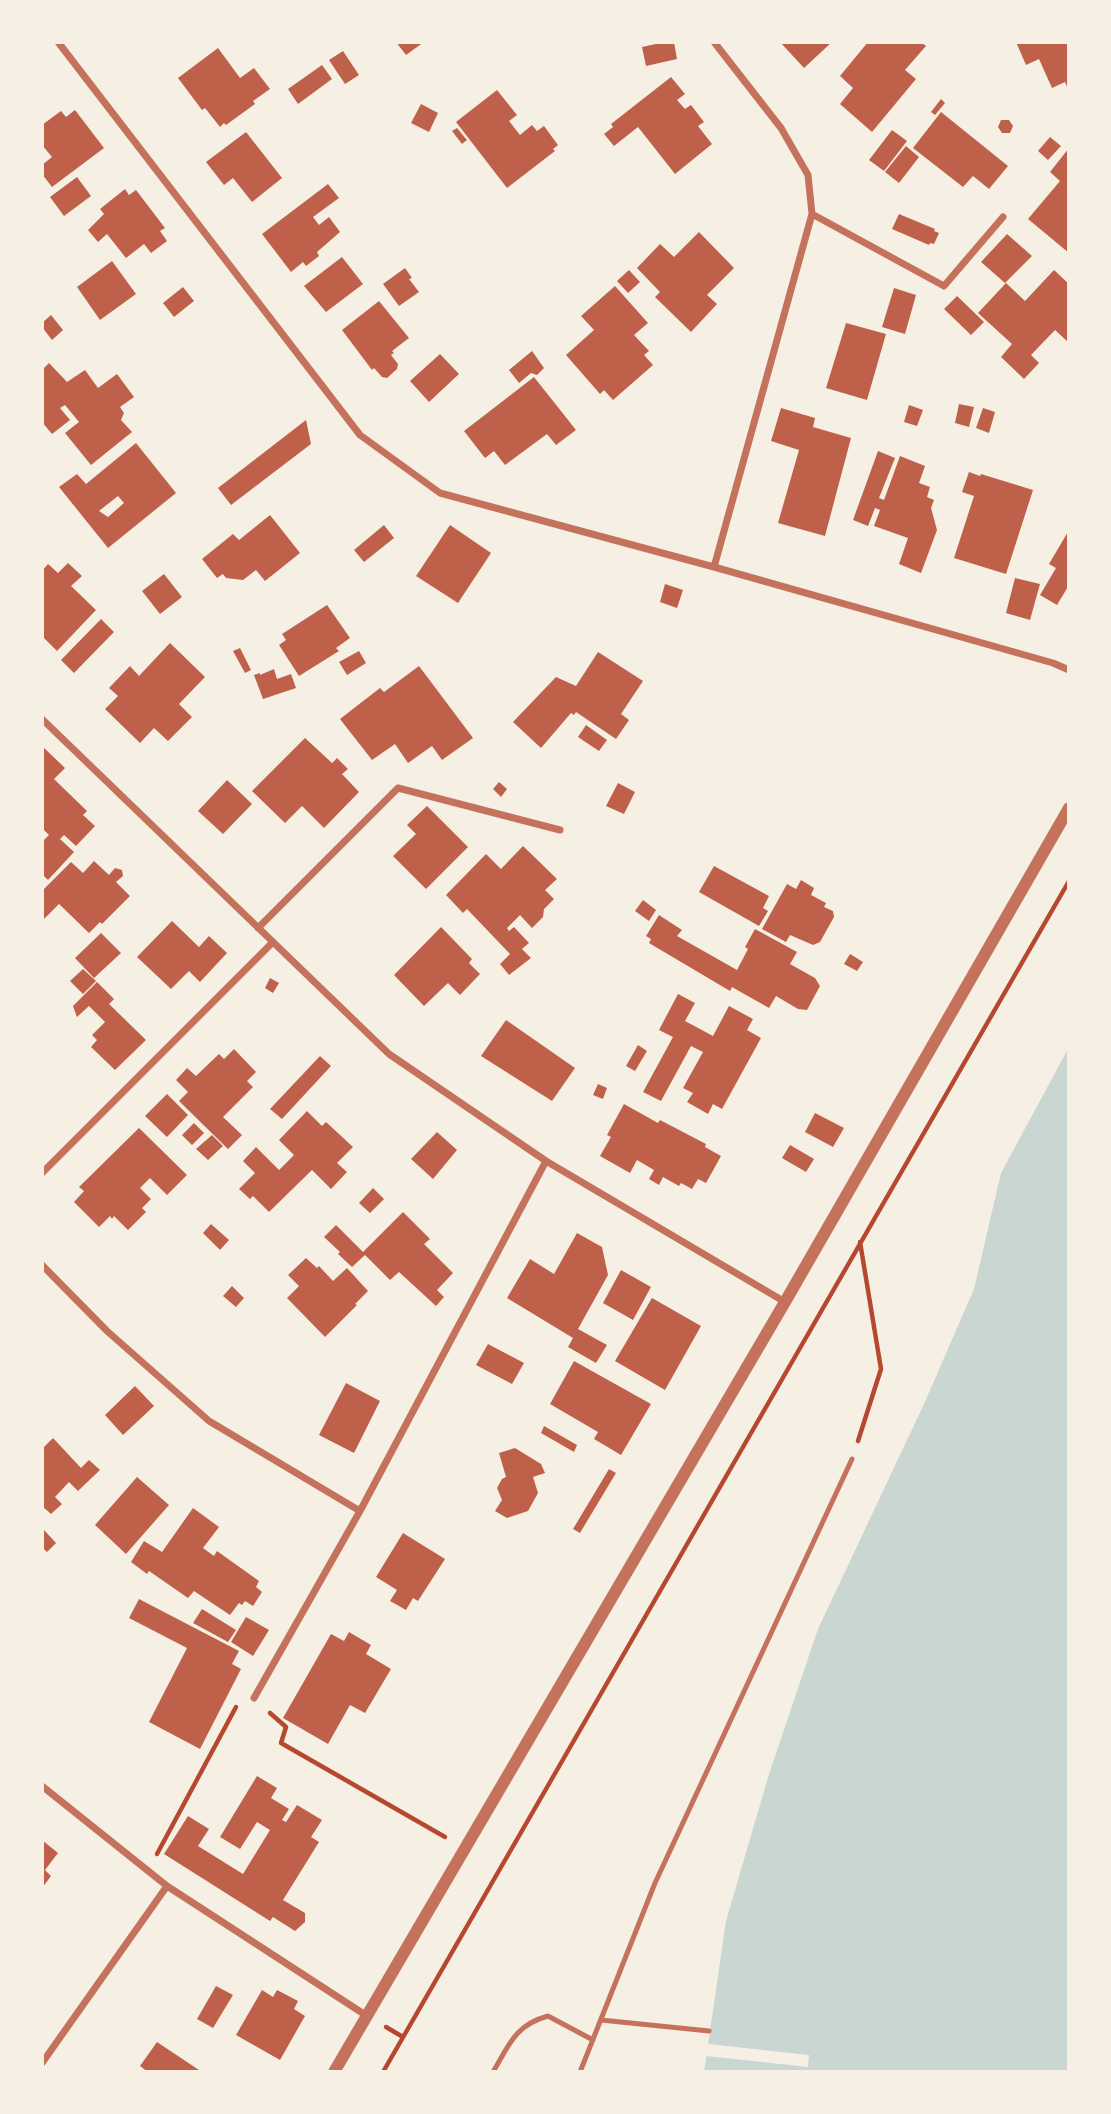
<!DOCTYPE html>
<style>
body{margin:0}
#map{position:relative;width:1111px;height:2114px;overflow:hidden;background:#f6efe4;font-family:"Asap Condensed",sans-serif}
canvas{display:block}
.frame{position:absolute;inset:0;border:44px solid #f6efe4;pointer-events:none}
</style>
<div id="map">
<canvas width="1111" height="2114"></canvas>
<div class="frame"></div>
</div>
<script>
const context = document.querySelector('canvas').getContext('2d');
context.lineJoin = 'round';
function paint(path, color) {
  context.fillStyle = color;
  context.fill(path, 'evenodd');
}
function stroke(path, color, width, dash) {
  context.strokeStyle = color;
  context.lineWidth = width;
  context.lineCap = dash ? 'butt' : 'round';
  context.setLineDash(dash || []);
  context.stroke(path);
}
paint(new Path2D(`
 M1069 1047V2072H704L726 1921 769 1774 818 1629 924 1404 974 1289 1001 1173Z`), '#c9d6d2');
paint(new Path2D(`
 M708 2044 809 2055 808 2067 706 2056Z`), '#f6efe4');
paint(new Path2D(`
 M396 42H424L406 55Z
 M665 42H674L677 59 646 66 642 47Z
 M780 42H832L804 68Z
 M868 42H921L926 46 905 70 916 79 872 132 840 104 853 88 840 76Z
 M1016 42H1069V92L1065 82 1052 88 1039 59 1026 65Z
 M218 48 240 78 254 68 270 89 253 101 255 104 226 125 224 123 220 127 205 108 202 110 178 78Z
 M343 51 359 75 345 84 329 60Z
 M322 65 332 79 298 104 288 89Z
 M671 77 685 94 677 100 685 109 691 105 704 122 698 126 712 144 675 174 638 127 614 146 604 134 613 127 611 124Z
 M497 90 517 115 509 121 520 135 532 125 537 131 544 126 558 145 553 149 555 151 507 188 456 122Z
 M941 99 945 103 935 115 931 112Z
 M421 104 438 113 429 132 411 123Z
 M75 110 104 148 52 187 42 174V165L52 157 42 145V125L61 111 66 117Z
 M941 112 1008 166 989 189 973 176 963 187 913 148Z
 M1001 120H1009L1013 126 1010 133H1002L998 127Z
 M457 128 467 140 462 144 452 131Z
 M892 130 907 141 884 171 869 160Z
 M246 132 282 178 252 202 233 178 224 185 206 162Z
 M1050 137 1061 146 1048 160 1038 151Z
 M906 146 919 157 899 183 885 172Z
 M1069 148V253L1028 219 1060 181 1050 172Z
 M77 177 91 196 64 216 50 197Z
 M328 184 339 198 313 217 319 225 329 217 340 232 317 252 319 256 306 266 303 262 291 272 262 234Z
 M125 189 129 195 136 190 165 228 160 231 167 241 151 253 144 244 126 258 107 234 98 242 88 230 104 214 100 209Z
 M899 214 935 229 934 231 939 233 934 244 930 243 929 245 892 229Z
 M699 232 734 268 707 295 717 304 691 332 655 297 660 292 637 268 660 244 674 257Z
 M1007 234 1032 256 1005 283 981 262Z
 M342 257 363 284 326 312 304 286Z
 M112 261 136 294 100 320 77 287Z
 M405 268 412 278 409 279 419 292 399 306 383 284Z
 M629 270 640 282 628 293 617 281Z
 M1054 270 1069 284V343L1055 330 1031 355 1039 363 1024 379 1001 357 1012 344 978 313 1006 283 1025 301Z
 M615 286 648 323 634 335 649 351 644 355 653 365 613 400 604 390 600 394 566 355 594 330 581 316Z
 M183 287 194 301 174 317 163 303Z
 M894 288 916 295 905 334 882 327Z
 M957 296 984 322 971 335 944 309Z
 M379 301 409 338 392 351 394 353 391 355 398 364 397 369 387 378 382 377 374 368 372 370 342 330Z
 M51 315 63 330 52 340 42 327V323Z
 M846 323 886 334 867 400 826 388Z
 M532 351 544 368 537 375 531 373 519 383 509 370Z
 M440 354 459 374 429 402 410 381Z
 M49 363 67 382 85 370 98 388 117 374 134 397 120 407 124 413 121 420 132 432 91 465 65 433 79 422 65 405 60 408 70 420 52 434 42 422V370Z
 M534 377 576 430 556 445 547 434 505 465 494 451 485 458 464 431Z
 M959 404 974 407 969 427 955 423Z
 M909 405 923 410 917 426 904 422Z
 M781 408 815 418 813 427 851 438 825 536 778 523 799 450 771 441Z
 M983 408 995 412 989 433 976 428Z
 M306 420 311 444 231 505 218 488Z
 M136 443 176 493 108 548 59 487 77 474 86 484ZM118 496 124 503 108 517 99 511Z
 M878 451 895 458 879 498 884 500 900 456 925 466 919 483 930 487 927 497 934 500 931 508 937 530 921 573 899 564 908 538 874 526 880 510 875 508 868 526 853 520Z
 M969 472 980 476 981 474 1033 490 1006 574 954 558 974 496 962 492Z
 M270 515 300 553 265 581 256 570 243 580 226 578 223 574 217 578 202 559 233 534 239 540Z
 M384 525 394 538 364 562 354 550Z
 M450 525 491 553 458 603 416 576Z
 M1069 530V585L1057 605 1040 595 1056 568 1049 564Z
 M68 563 82 576 71 586 96 610 57 651 42 636V571L48 564 58 573Z
 M164 574 182 597 160 614 142 591Z
 M1015 578 1040 584 1030 620 1006 613Z
 M665 584 683 590 677 608 660 602Z
 M327 605 350 638 336 648 339 651 299 676 279 645 286 640 282 634Z
 M101 619 114 632 74 673 61 660Z
 M170 643 205 677 179 704 192 717 168 741 154 728 140 743 105 709 118 696 109 688 130 666 139 676Z
 M240 648 251 670 245 673 233 651Z
 M359 651 366 663 347 675 339 662Z
 M598 652 643 681 621 714 629 720 616 739 576 712 574 715 571 713 541 748 513 722 556 677 576 686Z
 M419 666 473 738 442 760 432 746 408 763 395 744 372 760 340 719 380 688 384 692Z
 M274 669 277 679 291 674 296 688 263 699 254 675 260 673V675Z
 M586 725 607 740 599 751 578 737Z
 M305 738 332 763 337 758 348 769 342 774 359 792 324 828 302 806 285 823 252 791Z
 M42 746 65 768 54 779 87 811 83 815 95 826 76 846 64 835 60 839 74 852 48 880 42 874V842L49 835 42 828Z
 M227 780 252 804 223 834 198 811Z
 M499 782 507 789 501 797 493 789Z
 M618 783 635 792 624 814 606 806Z
 M427 806 468 847 426 889 393 856 416 834 407 825Z
 M523 846 557 879 545 890 554 899 544 909 543 917 532 928 520 915 507 928 509 931 514 927 529 943 522 949 531 958 509 975 500 964 510 954 467 909 463 913 446 895 486 854 501 869Z
 M94 861 109 875 115 868 122 870 123 876 116 882 130 896 102 924 100 922 89 933 59 904 42 921V891L71 862 83 873Z
 M714 866 769 896 763 908 768 911 759 926 699 892Z
 M801 880 814 888 811 895 826 903 824 907 833 911 834 917 820 942 813 945 790 935 786 942 762 929 787 884 796 889Z
 M643 900 656 910 649 921 635 911Z
 M659 915 682 930 677 936 737 970 748 949 745 947 755 929 797 952 790 964 815 978 820 986 807 1010 798 1009 776 996 769 1008 732 987 730 991 649 943 651 939 646 936Z
 M172 921 199 947 209 936 227 953 200 982 189 971 171 989 137 957Z
 M441 927 472 959 469 963 480 974 460 995 448 983 424 1006 394 975Z
 M101 933 121 953 94 978 75 958Z
 M850 954 863 962 857 971 844 964Z
 M83 969 96 981 83 994 70 981Z
 M270 978 279 983 273 993 265 988Z
 M97 982 114 999 109 1004 146 1040 115 1070 91 1047 97 1040 92 1035 105 1022 89 1006 77 1017 73 1006Z
 M678 994 695 1003 685 1021 713 1036 729 1006 753 1019 747 1030 761 1038 722 1109 713 1104 708 1114 687 1102 693 1093 683 1088 703 1052 691 1046 661 1101 643 1092 673 1037 659 1030Z
 M506 1020 575 1068 552 1101 481 1056Z
 M638 1045 647 1051 635 1071 626 1066Z
 M234 1049 256 1072 247 1081 253 1087 223 1117 242 1135 228 1149 179 1101 188 1092 176 1080 187 1068 196 1076 219 1054 224 1059Z
 M320 1056 331 1066 282 1119 270 1109Z
 M598 1084 607 1088 603 1099 593 1095Z
 M167 1094 188 1115 167 1137 145 1116Z
 M624 1104 658 1123 660 1120 706 1144 705 1147 721 1156 706 1183 698 1179 692 1189 681 1183 679 1186 663 1177 659 1185 649 1179 654 1170 637 1160 630 1173 600 1156 611 1137 607 1135Z
 M307 1111 322 1126 326 1122 353 1147 337 1163 347 1172 331 1189 312 1170 269 1212 253 1196 250 1199 239 1189 255 1173 243 1161 256 1147 279 1170 294 1155 279 1140Z
 M815 1113 844 1128 833 1147 805 1132Z
 M194 1123 204 1133 192 1145 182 1135Z
 M139 1128 187 1175 167 1195 150 1178 140 1188 151 1199 142 1208 146 1212 128 1230 114 1216 112 1219 110 1216 99 1227 74 1202 84 1191 79 1187Z
 M437 1132 457 1150 433 1179 411 1159Z
 M212 1135 223 1146 208 1160 196 1149Z
 M790 1145 814 1159 806 1172 782 1158Z
 M373 1188 384 1199 370 1213 359 1203Z
 M403 1212 430 1239 424 1244 453 1273 437 1290 444 1297 436 1306 399 1272 390 1280 365 1255 352 1267 338 1254 340 1252 324 1237 336 1225 363 1252Z
 M211 1224 229 1240 220 1250 203 1233Z
 M577 1233 602 1247 608 1275 578 1329 607 1345 596 1363 568 1347 573 1338 507 1298 530 1259 554 1274Z
 M306 1258 317 1268 319 1266 333 1281 347 1268 368 1291 355 1304 357 1305 325 1337 287 1298 299 1286 288 1275Z
 M621 1270 651 1287 633 1320 603 1303Z
 M232 1286 244 1298 236 1307 223 1296Z
 M652 1298 701 1326 665 1390 615 1361Z
 M488 1344 524 1363 512 1384 476 1365Z
 M574 1361 651 1404 621 1455 594 1439 598 1432 550 1404Z
 M346 1383 380 1401 354 1453 319 1435Z
 M135 1386 154 1406 123 1435 105 1415Z
 M544 1426 577 1445 574 1452 541 1433Z
 M53 1438 81 1468 89 1460 100 1470 78 1491 69 1482 55 1497 62 1504 51 1514 42 1506V1449Z
 M515 1448 541 1464 545 1473 533 1477 538 1493 528 1511 507 1518 495 1511 502 1500 497 1488 502 1479 506 1477 499 1453Z
 M609 1469 616 1473 580 1533 573 1529Z
 M137 1477 169 1505 126 1554 95 1525Z
 M193 1508 219 1527 203 1548 214 1556 217 1551 259 1581 256 1587 262 1592 253 1606 245 1601 242 1605 239 1603 230 1615 194 1591 188 1598 149 1571 147 1574 131 1562 144 1541 162 1552Z
 M44 1530 56 1543 47 1552 42 1547Z
 M403 1533 445 1559 418 1601 413 1598 406 1610 390 1601 397 1590 376 1577Z
 M139 1599 239 1651 232 1664 241 1669 200 1749 149 1722 187 1648 129 1618Z
 M202 1609 236 1630 228 1642 193 1623Z
 M246 1617 269 1630 253 1656 231 1642Z
 M349 1632 371 1645 366 1654 391 1669 365 1713 350 1705 328 1744 283 1718 331 1634 344 1641Z
 M257 1776 277 1788 271 1798 289 1809 282 1820 286 1822 297 1805 322 1820 311 1837 319 1842 283 1900 305 1913V1922L295 1931 273 1917 270 1921 164 1854 188 1816 209 1829 198 1846 243 1874 270 1830 257 1822 240 1849 220 1837Z
 M42 1840 58 1853 45 1870 51 1876 42 1888Z
 M216 1986 233 1995 213 2028 197 2019Z
 M262 1990 273 1997 277 1990 298 2001 294 2009 305 2016 280 2060 236 2035Z
 M157 2042 202 2072H148L140 2066Z`), '#bf614a');
stroke(new Path2D(`
 M858 1441 881 1369 860 1242
 M270 1713 286 1727 281 1743 445 1837
 M157 1854 236 1707
 M386 2027 403 2037
 M383 2072 1069 881`), '#b5482f', 4.5);
stroke(new Path2D(`
 M601 2020 709 2031
 M493 2072C509 2045 515 2025 548 2016L593 2040
 M580 2072 655 1883 852 1459`), '#c5725c', 5);
stroke(new Path2D(`
 M58 42 360 435 440 493 714 567 1053 663 1069 670
 M714 42 781 128 808 175 812 214 714 567
 M812 214 944 286 1003 217
 M42 719 389 1054 546 1161 785 1302
 M258 928 398 788 560 830
 M42 1173 273 942
 M42 1265 107 1331 209 1421 360 1511
 M254 1698 360 1511 546 1161
 M42 1786 167 1886 367 2016
 M42 2063 167 1886`), '#c5725c', 7);
stroke(new Path2D(`
 M334 2072 785 1302 1069 808`), '#c5725c', 12);
</script>
